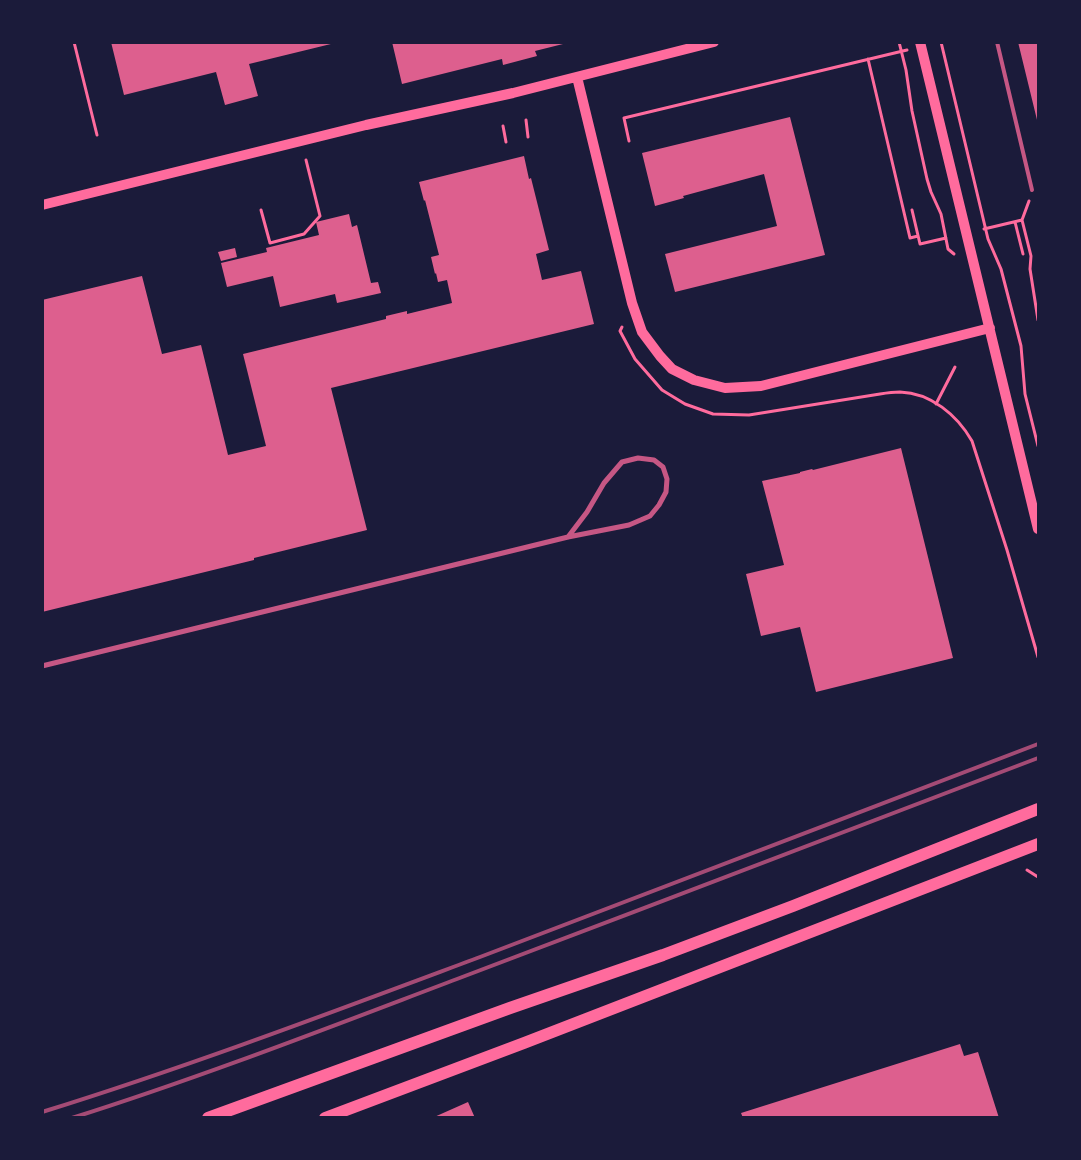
<!DOCTYPE html>
<style>
body{margin:0}
#map{position:relative;width:1081px;height:1160px;overflow:hidden;background:#1b1b3a;font-family:"DM Sans",sans-serif}
canvas{display:block}
.frame{position:absolute;inset:0;border:44px solid #1b1b3a;pointer-events:none}
</style>
<div id="map">
<canvas width="1081" height="1160"></canvas>
<div class="frame"></div>
</div>
<script>
const context = document.querySelector('canvas').getContext('2d');
context.lineJoin = 'round';
function paint(path, color) {
  context.fillStyle = color;
  context.fill(path, 'evenodd');
}
function stroke(path, color, width, dash) {
  context.strokeStyle = color;
  context.lineWidth = width;
  context.lineCap = dash ? 'butt' : 'round';
  context.setLineDash(dash || []);
  context.stroke(path);
}
paint(new Path2D(`
 M111 42H335V43L249 64 258 96 225 105 216 72 124 95Z
 M392 42H567V43L535 51 537 56 503 65 502 59 402 84Z
 M1018 42H1038V124Z
 M790 117 825 255 675 292 665 254 777 226 764 174 683 196 684 198 655 206 642 153Z
 M524 156 529 179 531 178 549 250 536 254 542 280 581 271 594 324 331 388 367 530 254 558V560L42 612V300L142 276 162 354 201 345 228 455 266 446 243 354 386 319V316L407 311V314L452 303 447 280 438 282 436 273 435 274 431 257 439 255 425 200 424 201 419 182Z
 M349 214 352 227 357 225 371 283 378 282 381 293 337 303 335 294 280 307 273 276 227 287 221 263 267 252 266 248 319 235 316 222Z
 M235 248 237 257 221 261 218 252Z
 M901 448 953 658 816 692 800 627 761 636 746 574 784 565 762 481 800 473V472L812 469 813 470Z
 M960 1044 964 1056 978 1052 999 1118H743L741 1113Z
 M468 1102 475 1118H432Z`), '#dd5f8e');
stroke(new Path2D(`
 M74 42 97 135
 M899 42 906 70 912 111 927 179 931 192 941 214 948 249 954 254
 M941 42 988 239 1001 269 1021 346 1025 394 1038 446
 M868 59 910 238 918 236
 M526 120 528 137
 M503 126 506 142
 M629 141 624 118 907 50
 M1029 201 1022 220 1031 256 1030 269 1038 320
 M261 210 270 243 304 234 320 216 306 160
 M912 210 920 244 946 238
 M1015 222 1023 254
 M984 229 1022 220
 M622 327 620 331 635 359 662 390 685 404 713 414 749 415 880 394C886 393 893 392 900 392 931 393 957 415 972 441L1007 550 1038 657
 M936 404 955 367
 M1027 870 1038 877`), '#ff6b9d', 3);
stroke(new Path2D(`
 M997 42 1032 190`), '#c65784', 4);
stroke(new Path2D(`
 M42 666 568 537 629 525 650 516 659 505 666 492 667 479 663 467 654 460 638 458 622 462 604 483 587 512 568 537`), '#c65784', 5);
stroke(new Path2D(`
 M920 42 1038 529
 M577 77 632 303 642 332 660 356 672 369 694 380 725 388 761 386 990 328
 M42 205 366 125 513 93 714 42`), '#ff6b9d', 10);
stroke(new Path2D(`
 M208 1118 510 1008 663 955 793 906 1038 809
 M325 1118 524 1043 1038 844`), '#ff6b9d', 12);
stroke(new Path2D(`
 M42 1112C190 1066 335 1011 480 957 666 887 852 815 1038 744
 M72 1118C202 1077 330 1027 457 979 651 906 845 831 1038 758`), '#a44b75', 4);
</script>
